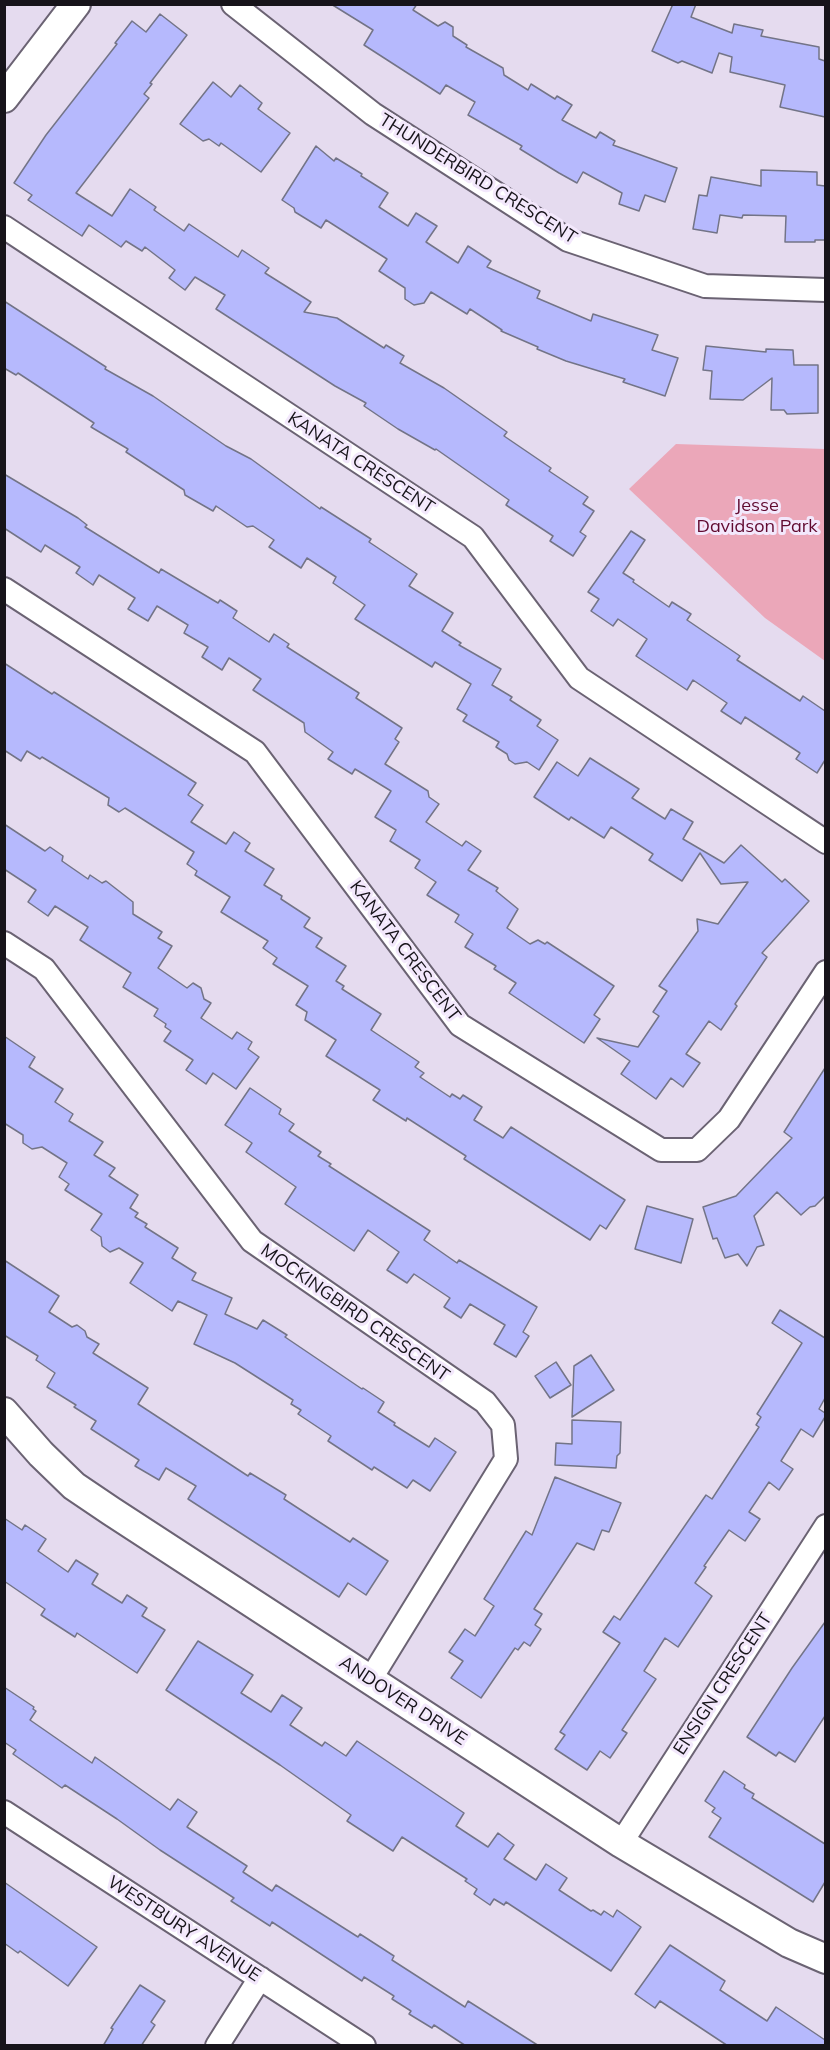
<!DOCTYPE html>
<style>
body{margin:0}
#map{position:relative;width:830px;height:2050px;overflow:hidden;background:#e5dbef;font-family:Mulish,sans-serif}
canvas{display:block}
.frame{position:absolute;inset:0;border:6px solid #17141a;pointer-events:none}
</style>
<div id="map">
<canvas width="830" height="2050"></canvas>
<div class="frame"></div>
</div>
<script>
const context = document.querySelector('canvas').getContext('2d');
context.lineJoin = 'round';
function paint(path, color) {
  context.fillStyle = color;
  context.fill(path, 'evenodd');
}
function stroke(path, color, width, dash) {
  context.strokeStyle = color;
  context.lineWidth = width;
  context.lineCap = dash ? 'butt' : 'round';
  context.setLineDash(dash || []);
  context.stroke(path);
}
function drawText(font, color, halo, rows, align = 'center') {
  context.font = font + ' Mulish,sans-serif';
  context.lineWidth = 6;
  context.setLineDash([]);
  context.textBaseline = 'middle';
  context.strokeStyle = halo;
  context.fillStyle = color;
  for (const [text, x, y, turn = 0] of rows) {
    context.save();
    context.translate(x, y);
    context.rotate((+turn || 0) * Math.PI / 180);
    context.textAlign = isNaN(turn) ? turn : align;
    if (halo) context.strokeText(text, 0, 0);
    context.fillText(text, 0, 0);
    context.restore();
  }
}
paint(new Path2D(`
 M676 444 825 449V661L765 618 629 489Z`), '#eba7b9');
const building = new Path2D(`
 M331 4H417L413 10 438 26 445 22 453 27V36L467 45 466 47 503 68 504 75 528 90 531 84 555 99 557 96 572 105 562 120 596 138 600 132 615 141 613 145 677 168 665 202 645 195 639 211 619 204 622 193 583 172 577 183 559 173 520 149 522 146 468 115 475 102 446 85 440 94 364 45 373 30Z
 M673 4H696L691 17 732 33 734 24 763 30 761 36 819 47V59L825 61V117L780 107 785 85 730 72 732 57 719 53 712 73 682 61 678 63 652 51Z
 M160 14 187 35 150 83 152 84 144 94 149 98 76 193 112 216 130 189 156 207 154 210 184 231 189 224 238 257 242 250 269 268 265 273 311 302 304 312 337 318 384 348 386 345 404 356 400 363 444 388 507 432 504 436 551 468 549 471 588 497 583 504 594 511 580 532 586 536 573 556 550 541 553 536 506 505 509 500 436 449 435 450 398 429 364 406 366 403 335 386 216 309 225 295 195 277 185 290 169 278 175 270 145 247 142 251 126 241 121 247 89 225 82 236 28 200 32 195 14 183 46 135 117 44 115 43 132 21 146 32Z
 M213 82 231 97 240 85 262 103 258 109 290 133 261 172 221 143 219 146 209 139 203 141 180 124Z
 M316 146 334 161 336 158 362 174 361 176 388 193 379 207 408 226 416 213 437 226 426 242 458 263 468 246 491 261 487 267 540 291 537 298 591 321 593 314 658 335 652 350 678 358 665 396 623 382 625 379 566 361 537 349 538 347 501 331 502 330 470 309 467 314 431 292 424 303 414 305 405 299V288L379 271 387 259 326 220 321 228 295 212 294 208 282 200Z
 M761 170 817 172V185L825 186V240H815V242H785L786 216 743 215 742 218 720 215 717 233 693 229 699 195 707 196 711 177 761 186Z
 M4 301 106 367 105 369 153 396 226 446 251 459 320 509 321 507 371 539 369 542 417 574 409 586 453 613 442 631 461 643 459 645 501 669 492 685 512 697 510 700 541 720 537 726 558 740 539 770 527 762 515 764 509 760 507 754 496 747 499 742 463 721 467 715 457 709 471 684 435 662 432 667 355 619 365 605 333 583 336 577 307 558 301 568 269 547 274 540 253 526 247 527 216 506 213 511 185 495 184 490 126 452 128 449 91 427 94 423 18 373 16 375 4 368Z
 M706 346 766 352V349L793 350 794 365H818V413L787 414 784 410H771L772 378 743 400 710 399 712 371 703 370Z
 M4 474 78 518 87 525 85 527 159 573 161 569 218 603 220 600 237 611 233 618 269 642 274 634 289 644 287 647 359 693 356 698 402 728 395 739 399 742 385 764 428 791 429 797 439 804 426 822 462 846 466 841 481 851 468 870 498 888 496 891 518 909 507 928 530 944 538 940 545 944 547 942 614 986 594 1015 600 1019 584 1043 509 993 516 983 494 969 496 966 465 947 473 934 455 922 459 915 427 895 436 882 415 868 420 860 390 841 396 830 375 817 391 791 355 769 352 774 328 759 333 752 305 732 304 723 253 690 261 679 229 658 222 670 202 657 208 647 184 633 188 625 157 606 148 621 128 609 135 598 99 575 93 585 76 573 80 567 45 545 41 552 4 528Z
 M631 531 645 540 623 573 634 580 633 582 669 607 672 602 691 614 687 620 740 656 737 660 800 701 803 696 825 711V760L817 773 796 759 800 753 745 717 741 724 721 711 727 703 693 680 687 690 636 656 647 639 618 619 613 626 591 611 599 599 588 592Z
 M4 663 52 694 54 692 196 783 188 795 203 805 191 822 226 844 234 832 250 843 245 851 274 869 264 885 282 896 281 899 310 918 304 927 322 938 316 947 346 966 336 981 344 986 342 989 381 1014 371 1030 419 1062 415 1067 424 1073 420 1077 450 1097 452 1094 460 1099 463 1095 482 1107 474 1120 503 1138 511 1127 625 1200 606 1229 600 1225 590 1240 464 1159 466 1156 407 1118 406 1121 373 1100 380 1090 326 1056 336 1040 305 1020 307 1012 296 1005 308 986 273 964 277 958 263 948 268 941 221 912 230 897 195 875 197 871 187 864 194 852 125 808 119 812 108 805 109 798 42 757 40 759 27 751 21 761 4 750Z
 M590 758 639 789 632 798 665 819 671 809 693 822 683 839 724 863 741 845 782 882 785 879 809 901 762 953 767 957 735 1004 737 1006 721 1030 709 1021 686 1054 700 1063 683 1087 671 1078 656 1099 621 1074 630 1061 597 1038 638 1047 659 1016 653 1012 667 991 659 986 698 931 697 919 718 924 748 882 721 884 700 853 682 881 649 860 653 854 611 827 604 838 571 817 569 820 534 797 557 762 578 776Z
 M4 824 45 851 50 847 63 856 62 861 88 879 90 875 102 883 106 881 133 902V914L162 932 158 938 172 946 158 968 187 988 193 983 201 988 204 999 211 1003 201 1018 232 1039 237 1032 252 1042 248 1049 259 1057 236 1089 213 1073 206 1084 186 1070 193 1060 164 1041 171 1031 165 1027 166 1024 154 1016 158 1009 123 987 131 973 80 940 88 927 55 906 48 916 28 902 36 890 4 869Z
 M4 1036 35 1057 29 1067 63 1089 55 1102 73 1114 69 1121 103 1142 94 1155 115 1168 109 1176 138 1195 130 1208 138 1213 135 1217 147 1224 145 1227 178 1248 172 1258 196 1273 192 1280 232 1298 225 1314 257 1329 263 1320 287 1335 285 1337 362 1389 363 1388 384 1402 378 1412 395 1423 394 1425 429 1447 435 1438 456 1452 430 1491 413 1480 407 1488 374 1467 372 1470 328 1441 331 1436 298 1414 301 1410 291 1404 293 1400 235 1363 194 1344 207 1315 178 1301 172 1311 130 1283 143 1263 119 1248 110 1252 102 1246 101 1237 91 1230 102 1214 65 1190 69 1184 59 1177 67 1163 42 1147 32 1149 23 1143V1135L4 1123Z
 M825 1068V1196L815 1206 810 1207 801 1215 777 1192 754 1216 764 1245 757 1247 747 1266 738 1254 725 1258 717 1238 713 1239 703 1207 736 1196 792 1138 784 1132Z
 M250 1088 281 1109 279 1114 294 1124 289 1131 321 1152 318 1156 331 1164 329 1166 430 1231 424 1240 457 1263 459 1260 537 1307 523 1332 529 1336 516 1357 494 1344 505 1325 470 1304 461 1318 444 1307 450 1298 414 1274 407 1283 387 1270 399 1252 368 1230 354 1251 285 1204 296 1187 246 1152 252 1143 225 1125Z
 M647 1206 693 1219 681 1263 635 1249Z
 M4 1260 59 1296 49 1312 72 1327 77 1325 85 1331 87 1337 99 1344 93 1353 148 1388 138 1404 248 1476 250 1473 286 1495 284 1499 350 1542 353 1538 388 1561 366 1595 348 1583 339 1597 188 1499 196 1486 166 1468 159 1480 135 1466 139 1460 91 1429 96 1421 74 1407 76 1405 47 1387 55 1373 36 1360 38 1356 4 1335Z
 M780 1310 825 1338V1398L819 1409 825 1413V1417L813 1437 801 1429 781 1461 793 1469 779 1490 769 1482 749 1512 760 1519 745 1541 729 1530 704 1566 706 1567 695 1583 712 1596 678 1647 665 1638 644 1671 656 1679 622 1730 627 1733 610 1758 600 1751 587 1770 555 1749 565 1735 560 1732 620 1643 603 1632 614 1616 620 1620 706 1495 712 1499 759 1427 756 1425 761 1417 757 1414 802 1343 772 1323Z
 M591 1355 614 1390 572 1417 574 1366Z
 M556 1362 571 1385 550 1398 535 1376Z
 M572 1420 621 1422 620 1453 617 1456 616 1468 555 1465 556 1443 572 1444Z
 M555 1477 621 1503 609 1532 602 1530 594 1550 577 1543 534 1609 542 1614 535 1625 541 1629 530 1646 524 1642 518 1650 515 1648 481 1698 451 1678 463 1661 449 1652 465 1629 475 1636 494 1606 484 1599 526 1531 532 1535Z
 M4 1518 22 1530 25 1525 46 1539 38 1551 68 1572 76 1560 98 1574 92 1584 122 1603 127 1595 147 1608 142 1616 165 1630 137 1673 77 1633 75 1637 41 1615 45 1609 4 1581Z
 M825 1622V1716L795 1762 779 1752 776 1756 747 1737 792 1668Z
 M198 1641 253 1675 241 1693 271 1712 282 1695 302 1708 290 1725 322 1746 325 1742 346 1756 357 1741 464 1813 456 1826 488 1847 498 1833 514 1845 504 1859 536 1880 546 1864 567 1878 559 1890 591 1911 593 1910 601 1915 604 1911 613 1917 617 1910 641 1927 611 1971 506 1902 504 1905 494 1899 490 1905 474 1894 477 1889 465 1881 467 1879 402 1837 393 1851 347 1821 351 1815 280 1765 166 1690Z
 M4 1687 34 1707 33 1709 36 1711 30 1720 92 1763 95 1757 170 1810 178 1799 197 1812 187 1827 247 1866 243 1872 272 1891 276 1885 358 1937 360 1934 394 1956 392 1960 465 2007 468 2001 539 2046H466L434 2025 432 2028 409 2014 411 2011 392 1999 394 1996 364 1977 362 1981 272 1922 270 1926 231 1901 234 1898 160 1850 117 1819 65 1785 62 1788 13 1754 16 1750 4 1742Z
 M724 1771 745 1785 744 1788 754 1794 752 1798 825 1844V1882L813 1902 709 1837 721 1818 712 1812 715 1808 705 1801Z
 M4 1882 97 1947 68 1986 20 1951 18 1953 4 1943Z
 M670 1945 725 1981 720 1990 767 2021 776 2007 825 2040V2046H728L660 2001 655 2008 635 1994Z
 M140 1985 165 2001 151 2022 155 2025 141 2046H103L113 2029 111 2028Z`);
paint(building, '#b6b9fd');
stroke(building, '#737487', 1.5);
const minor = new Path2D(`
 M233 4 373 114 568 240 705 286 826 290
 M4 227 473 537 579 678 826 842
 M4 589 255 752 460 1025 661 1150H697L729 1119 826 972
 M4 943 44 969 252 1241 485 1402 503 1425 506 1459 370 1680
 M4 1812 364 2046
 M621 1843 826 1526
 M217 2046 260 1978`);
const tertiary = new Path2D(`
 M4 98 76 4
 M4 1412 41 1454 74 1486 111 1511 621 1843 789 1943 826 1959`);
stroke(minor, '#6b6373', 26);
stroke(tertiary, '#6b6373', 32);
stroke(minor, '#fff', 22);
stroke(tertiary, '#fff', 28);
drawText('18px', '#17141a', '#f3e8fc', [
 ["THUNDERBIRD CRESCENT",478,179,32],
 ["KANATA CRESCENT",361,463,33],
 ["KANATA CRESCENT",405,951,53],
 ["MOCKINGBIRD CRESCENT",355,1313,35],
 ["ENSIGN CRESCENT",723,1684,-57],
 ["ANDOVER DRIVE",403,1701,33],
 ["WESTBURY AVENUE",184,1929,33]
]);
drawText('18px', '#60092f', '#f3e8fc', [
 ["Jesse",757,506],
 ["Davidson Park",757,527]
]);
</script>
